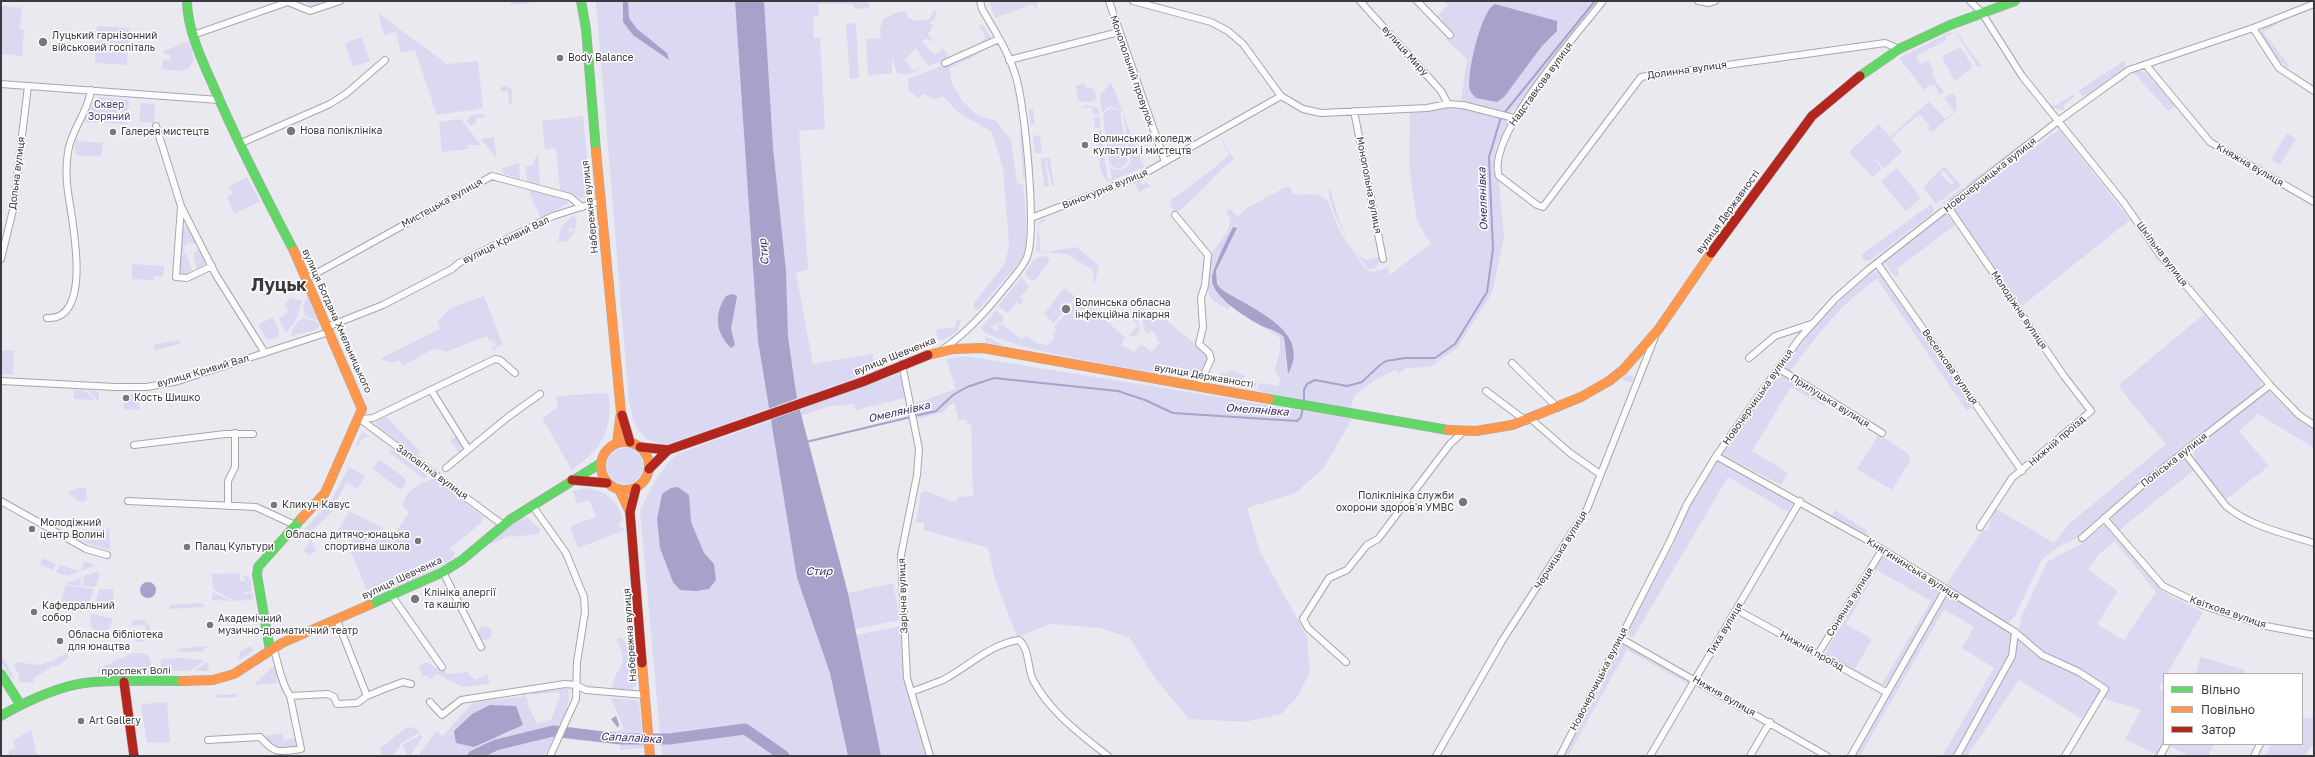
<!DOCTYPE html>
<meta charset="utf-8">
<style>
body{margin:0}
#map{position:relative;width:2315px;height:757px;overflow:hidden;background:#eae9ef;font-family:"Golos Text",sans-serif}
canvas{display:block}
.frame{position:absolute;inset:0;border:2px solid #3a3a3e;pointer-events:none}
.legend{position:absolute;left:2163px;top:673px;width:140px;height:72px;box-sizing:border-box;background:#fff;border:1px solid #b0b0b2;margin:0;padding:5px 7px;list-style:none;font-size:12px;color:#3a3a3e}
.legend li{display:flex;align-items:center;gap:8px;height:20px}
.legend b{width:20px;border:1px solid #b0b0b2}
</style>
<div id="map">
<canvas width="2315" height="757"></canvas>
<div class="frame"></div>
<ul class="legend">
<li><b style="height:5px;background:#63d668"></b>Вільно</li>
<li><b style="height:5px;background:#ff974d"></b>Повільно</li>
<li><b style="height:5px;background:#b3261e"></b>Затор</li>
</ul>
</div>
<script>
const context = document.querySelector('canvas').getContext('2d');
context.lineJoin = 'round';
function paint(path, color) {
  context.fillStyle = color;
  context.fill(path, 'evenodd');
}
function stroke(path, color, width, dash) {
  context.strokeStyle = color;
  context.lineWidth = width;
  context.lineCap = dash ? 'butt' : 'round';
  context.setLineDash(dash || []);
  context.stroke(path);
}
function drawText(font, color, halo, rows, align = 'center') {
  context.font = font + ' "Golos Text",sans-serif';
  context.lineWidth = 3;
  context.setLineDash([]);
  context.textBaseline = 'middle';
  context.strokeStyle = halo;
  context.fillStyle = color;
  for (const [text, x, y, turn = 0] of rows) {
    context.save();
    context.translate(x, y);
    context.rotate((+turn || 0) * Math.PI / 180);
    context.textAlign = isNaN(turn) ? turn : align;
    if (halo) context.strokeText(text, 0, 0);
    context.fillText(text, 0, 0);
    context.restore();
  }
}
paint(new Path2D(`
 M306 1H321L322 4 310 8Z
 M511 1H548L511 5Z
 M596 1H735L758 341 770 408 665 445 646 439 638 430 633 419 629 402Z
 M754 1H865L869 4V8L855 9 853 4H818L819 16 813 17 814 38H820L825 129 799 131 808 269 796 273 813 364 873 354V360L922 344V340L928 341 929 344 889 359 858 377 797 399 788 337Z
 M989 1H1038L1036 7 1038 13 1033 4 995 18Z
 M1444 1H1599L1518 108 1508 113 1461 102 1467 59 1445 39 1451 33 1441 22 1443 20 1441 17 1438 19 1436 17 1448 5ZM1495 4 1557 22V31L1542 46 1491 6Z
 M1 6 22 8 20 29 24 30 22 56 1 54Z
 M934 10 936 11 935 19 930 23 933 25 928 35 933 38 931 42 926 38 922 42 935 55 943 48 950 58 970 50 986 38 979 26 982 24 993 41 928 66 916 48 905 59 913 71 921 66C918 74 905 75 897 73L892 57V73L868 76 866 39 881 38 880 29 884 18 891 16V14L905 11 908 17 914 21 930 19Z
 M378 13 447 64 478 61 483 108 437 115 415 50 401 53 396 32 384 35Z
 M2277 22 2278 24 2263 32 2289 65 2287 68 2274 55 2260 33 2263 28Z
 M856 23 859 78 850 79 846 24Z
 M97 26 129 28 127 65 95 63Z
 M1955 31H1956L1981 66 1978 67Z
 M1951 32 1952 34 1945 37 1946 40 1916 56 1920 64 1928 60 1934 72 1932 73 1936 82 1944 92 1941 94 1937 93 1938 91 1935 85H1931L1924 90 1899 58Z
 M362 37 370 61 353 67 345 43Z
 M189 41 194 60 189 68 181 71 162 69 163 60 170 61V55L163 54 164 51Z
 M1960 47 1972 65 1971 69 1955 81 1943 60V56Z
 M975 53 976 56 949 68 952 84 964 103 978 115 996 121 1011 140 1017 183 1023 185 1026 219V244L1023 256 1019 263 978 310 974 309V303L1005 263 1009 244 1003 168 992 132 958 112 943 96 933 99 924 94 918 98 909 90 908 79Z
 M2124 61 2126 67 2089 94 2082 96 2078 91Z
 M2136 69 2147 73 2175 106 2168 111 2133 72 2120 82 2119 80Z
 M1111 82 1123 112 1113 107 1107 108 1102 113 1100 96Z
 M1075 83 1076 86 1084 83 1085 87 1093 89 1096 97 1095 100 1090 102 1079 101Z
 M507 86 512 90V103L509 104 508 91H501V87Z
 M1953 93 1956 97V111L1932 132 1927 129 1930 126 1919 114 1891 139 1890 137 1929 101 1945 119 1954 111 1944 98Z
 M2073 94 2074 97 2063 106 2065 110 2052 108 2050 105H2057Z
 M98 97 129 100 127 124 82 122Z
 M141 103 155 104 154 123 139 122Z
 M1088 105 1098 108 1108 180 1112 178 1109 166C1117 173 1127 172 1131 160L1123 114 1144 167 1108 182C1097 173 1098 145 1096 132L1100 131V127L1095 128 1094 118 1098 117V114H1093L1092 107 1081 108Z
 M1111 108 1120 111 1128 160 1121 169 1113 167 1109 161 1103 117 1105 112Z
 M1447 108 1464 109 1505 118 1508 123 1496 147 1493 171 1499 181 1504 238 1492 293 1457 348 1430 367 1406 368 1399 373 1395 370 1374 381 1354 396 1351 408 1383 413 1381 414 1257 391 1259 383 1278 386 1280 379 1275 370 1280 350V338L1230 306 1228 310C1224 306 1218 304 1213 300 1204 291 1204 269 1209 258 1216 244 1231 235 1230 217L1226 212 1230 209 1238 216 1247 208 1284 188 1291 187V192L1295 194 1319 195 1328 201 1339 230 1366 270 1373 272 1388 267 1389 275 1431 244 1417 221 1411 180 1409 163 1410 110ZM1233 228 1236 230 1216 272 1217 284 1221 289C1241 303 1291 323 1294 349 1295 357 1291 365 1289 373L1286 366 1284 337 1278 331H1271L1222 300 1211 280Z
 M1029 109H1033L1035 124 1030 125Z
 M483 114 486 117 476 118V124L470 125 467 121 470 115Z
 M583 116 591 197 577 198 560 190 556 148 545 149 542 121Z
 M461 119 481 145H468V149L442 152 439 122Z
 M1879 124 1902 152 1884 168 1871 154 1882 169 1872 177 1849 152Z
 M2059 129 2130 220 2022 306 1953 209Z
 M1022 130 1025 178H1023L1020 131Z
 M2287 133 2296 139 2280 165 2271 159Z
 M1040 135 1042 153H1035L1033 136Z
 M1219 136 1234 159C1213 175 1198 197 1176 213L1169 205 1172 203 1171 200 1213 169 1229 154Z
 M76 137 79 141 103 143 101 157 76 155 74 148Z
 M494 137 496 157V158L481 139Z
 M2027 142 1967 187 1965 186 2022 143Z
 M538 155 540 182 537 185 527 181 525 166 534 165V160Z
 M1045 158 1049 186 1044 187 1042 168 1040 166H1042L1041 159Z
 M1046 158H1050L1054 186H1052Z
 M519 163 520 179 504 174 502 168Z
 M1944 166 1961 186 1936 204 1923 187ZM1943 170 1954 182 1951 185 1940 173Z
 M1897 168 1921 198 1906 211 1881 181Z
 M247 177 260 201 234 214 227 197 233 193 229 187Z
 M1142 180 1141 183 1144 184 1145 181 1151 186 1139 192 1135 183Z
 M1330 186C1333 205 1348 253 1367 260L1380 257 1376 268 1370 270 1367 268C1355 250 1324 207 1330 186Z
 M1963 187 1964 189 1944 205 1938 206Z
 M530 190 566 200 569 203 541 218 530 195Z
 M1931 204 1934 209 1932 214 1869 261 1864 260 1861 255Z
 M591 212 594 214 597 258 592 250 589 214Z
 M1946 213 1955 225 1897 269 1899 274 1895 277 1884 262Z
 M573 215 577 220 575 230 571 228V224L568 236 571 230 575 231 568 241 558 242 561 227Z
 M1044 218 1045 221 1038 224 1041 253 1076 247 1099 265 1094 286 1093 270 1067 254 1036 251 1038 223Z
 M188 225 199 244 188 243 184 247 185 252 180 253 182 227Z
 M200 247 207 260 204 265 197 269 193 255Z
 M187 254 192 271 183 275 179 272 180 255Z
 M1041 256 1048 257 1050 261 1034 281 1027 278 1025 272 1034 259Z
 M132 264 164 266 163 277 154 276V280L132 279Z
 M1874 271 1879 272 1973 406 1967 411 1877 279C1840 303 1817 337 1790 371L1784 367C1810 329 1838 300 1874 271Z
 M1022 277 1029 287 1020 297 1024 300 1020 305 1017 302 1008 313 998 306Z
 M1064 288 1076 297 1054 323 1044 314Z
 M308 294 318 321 305 316 303 306Z
 M484 296 503 345 495 348V353L492 347 497 345 496 343H490L495 341 494 339 489 341 487 336 446 352 435 348 402 366 399 360 392 363 380 359 440 329 437 322 450 308Z
 M291 298 302 301 296 320 286 333 279 318 288 312 285 303Z
 M1078 298 1087 305 1078 317 1086 322 1089 318 1083 314 1089 306 1125 337 1121 345 1134 352 1141 344 1151 352 1160 343 1156 339 1158 337 1152 331 1149 334 1144 331 1143 321 1147 310 1164 318 1209 356 1201 380C1171 375 989 348 981 328L996 310 1004 317 1002 323 995 324 992 328 997 332 999 329 996 326 1003 325 1022 340 1026 335 1037 343 1048 345 1054 339 1053 333 1056 329 1054 327Z
 M1147 299 1143 313 1138 314 1133 310V309L1140 310Z
 M2204 314 2262 381 2258 391 2081 536 2060 546 2042 559 2015 616 2007 624 1946 585 1983 529 1987 531 1995 508 2054 543 2070 523 2166 444 2121 390 2120 384Z
 M273 317 279 332 278 337 270 340 266 338 258 325Z
 M1134 317C1139 322 1142 328 1137 335L1133 337 1130 335 1138 325 1131 319Z
 M304 318 319 323V327L315 330 291 336V334L297 322Z
 M956 320H961L958 331 943 340H939L937 336 936 329 955 327Z
 M985 336 1005 346 986 343Z
 M179 340 180 344 155 350 154 345Z
 M1 350 14 351 13 375 1 374Z
 M966 356 1352 419 1323 469 1295 493 1247 508 1260 552 1307 636 1310 672 1297 697 1281 714 1245 722 1189 719 1155 678 1129 637 1100 628 1051 624 1017 637 995 579 988 548 924 530V523L916 522 921 493 925 491 955 502 958 497 973 496 971 425 967 424 966 419 959 421 954 402 943 412 918 419 916 403 956 389 946 359Z
 M1232 370 1245 376 1243 379 1257 383 1254 390 1205 381 1209 372 1217 378 1222 371 1226 374Z
 M1779 373 1826 403 1824 406 1791 387 1752 451 1788 473 1781 485 1722 455Z
 M898 374 901 378 905 398 856 410 854 404 830 406 801 416 799 410Z
 M1627 375 1634 377 1631 383 1621 379Z
 M74 390H85L95 400 74 399Z
 M88 390 99 392V402Z
 M2268 390 2297 418 2314 429V448L2258 414 2239 431 2269 466 2225 500C2216 489 2188 461 2195 447Z
 M608 393C614 430 602 449 572 470L542 418 558 407 556 396Z
 M124 394 139 395V410L124 409Z
 M386 417 421 452 418 455 440 472 377 426 376 421Z
 M772 420 797 578 830 673 848 756H662L640 511C649 492 660 468 677 454Z
 M362 432 370 436 362 439 358 447 355 446Z
 M1879 434 1910 455V461L1892 490 1857 469Z
 M457 436 463 447 459 453 450 440Z
 M607 466a18 18 0 1 1 36 0a18 18 0 1 1-36 0Z
 M390 448 428 476 424 478 420 476 391 454Z
 M2180 458 2185 459 2194 470 2118 531 2113 525 2111 517 2147 484Z
 M379 459 406 479V483L402 489 398 488 373 469Z
 M1717 461 1794 501 1788 512 1728 477 1633 638 1626 634 1675 542 1690 505Z
 M349 467 365 476 358 489 346 483 332 510 333 511 309 534 316 551 309 555 304 551 310 542 301 533 330 502Z
 M434 478 483 517 482 522 450 549 456 553 448 563 371 600 351 552 396 531 409 513 403 506C405 489 421 484 434 478Z
 M78 488H86L87 501 80 502 69 494 70 491Z
 M585 488C605 490 619 500 623 521L619 522 620 528H624L625 530 578 548 570 526 596 517 589 500 577 504 573 491Z
 M1835 510 1868 531 1865 536 1832 516Z
 M349 511 384 528 359 546 338 531Z
 M527 517 540 529 539 534 511 537V535L486 546 520 518Z
 M2107 523 2163 592 2203 612 2167 674H2164V680L2158 689 2164 691V743L2157 755 2125 739 2141 710 2096 696 2082 719 2019 680 1967 756H1960L2015 657 2021 618 2047 562 2081 544ZM2115 541 2156 592 2124 640 2097 624 2118 591 2088 570 2098 555Z
 M110 529V550L88 544 78 538 82 530Z
 M1883 554 1943 590 1891 680 1885 685 1879 686 1824 655ZM1877 570 1931 601 1882 684 1855 669 1872 639 1846 624Z
 M42 558 56 564 53 570 40 565Z
 M84 562 92 563 94 566 67 576 56 572 60 565 80 571Z
 M99 571V577L95 587 82 586 84 576Z
 M240 573V581H246L242 575 247 576 251 580 252 591 244 592 245 594 253 593V598L251 600 234 601 213 589 212 574Z
 M82 577 80 586 67 584V583Z
 M893 583 900 620 855 629 848 593Z
 M66 585 94 589 88 605 73 602 72 605 61 602Z
 M99 589H113L115 609 94 608Z
 M213 592 231 601 212 600Z
 M1946 592 2012 633 2010 656 1953 756H1942L1994 668 1962 648 1974 627 1944 609 1860 756H1854Z
 M629 599 633 640H632L627 602Z
 M201 603 205 607 170 609V605Z
 M91 614 113 619 109 629 102 633 94 631 90 624Z
 M135 620H144L150 626 151 633 145 641 137 642 132 639 146 636 145 625 133 626 131 624Z
 M478 633a7 7 0 1 1 14 0a7 7 0 1 1-14 0Z
 M900 626 904 679 926 756H881L856 635Z
 M621 638 634 651 637 685 632 689H612C615 664 632 668 616 639Z
 M1622 642 1690 680 1688 684 1627 650 1568 756H1563L1601 688 1610 664Z
 M207 646 201 653 196 651 181 652 176 649Z
 M251 646 254 650 238 661 240 652Z
 M66 653 70 657 56 667 52 665 49 669 34 678 33 683 19 682V674L14 666 16 662 39 665 52 661Z
 M130 654C147 651 151 654 152 672L97 673 98 669Z
 M1 655 12 673 13 681 1 661Z
 M2200 657 2245 670 2244 674H2196Z
 M183 658 196 660 200 658 204 661 190 671H161V659Z
 M207 662 210 671H194Z
 M427 662 436 668 438 666 445 670 447 674 467 672 475 680 487 674 490 684 462 687 437 674 430 679 427 675 423 677 419 666Z
 M274 666 276 671 277 683 256 685V682Z
 M561 689H568C571 701 566 714 560 725L533 731 536 739 555 735 544 756H418L436 731 443 736 473 702 522 697 524 693 529 702 527 703 537 724 551 720 560 696 558 692 532 695 530 693ZM472 714 512 732 494 737 474 747 464 721Z
 M237 694V697L216 698V695Z
 M611 698 635 700 639 703 644 748 620 750V744L563 739 569 726C590 733 602 736 624 729Z
 M167 702 170 742 147 743 141 706 143 704Z
 M2302 717 2314 719V746H2311L2305 756H2265L2271 744H2302Z
 M413 727 420 732 402 743 393 756 381 755 380 748 406 728Z
 M31 729 37 756H10L8 752 16 748 13 741Z
 M282 733 284 741 295 737 296 748 286 750 272 746 265 736Z
 M422 734V738L410 756H407L402 745Z
 M2166 744H2214L2208 756H2190Z`), '#dbd9f2');
paint(new Path2D(`
 M623 1H628L629 18 637 29 667 53 669 60 633 35 623 22Z
 M735 1H764L773 148 786 271 788 337 797 399 848 593 881 756H848L830 673 797 578 758 341Z
 M1495 4 1557 21V31L1542 46 1504 97 1497 102 1476 98C1474 96 1471 93 1470 90 1466 76 1481 10 1495 4Z
 M1233 227 1237 228 1236 230 1216 271 1217 284 1221 289C1249 308 1314 330 1288 374L1284 337C1277 330 1267 329 1258 324 1244 316 1210 295 1212 278 1212 270 1228 237 1233 227Z
 M732 294 737 296 731 329 735 345 731 348C715 332 714 314 726 296Z
 M678 487 689 495 691 522 704 553 714 564 716 580 709 589 696 591 680 590 673 582 660 548 657 519 662 494 671 488Z
 M140 590a8 8 0 1 1 16 0a8 8 0 1 1-16 0Z
 M490 705 516 706 523 725 474 747 456 743 454 731 472 714Z
 M616 716 619 724 618 728 611 719Z`), '#a7a2ca');
paint(new Path2D(`
 M798 398 801 409 770 420 768 409Z`), '#eae9ef');
stroke(new Path2D(`
 M1304 402V390L1307 384 1315 380 1347 386 1362 382 1380 365 1386 361 1405 358H1435L1455 344 1487 292 1493 249 1489 157 1501 117 1595 1
 M806 442 936 411 953 395 967 387 994 378 1118 391 1145 400 1173 413 1297 421 1301 417 1303 408`), '#a7a2ca', 2);
stroke(new Path2D(`
 M473 756 496 745 553 731 621 739H669L745 729 784 756`), '#a7a2ca', 11);
const street = new Path2D(`
 M1109 1 1165 162
 M1133 1 1211 22 1228 31 1243 44 1281 96 1303 109 1321 113 1427 108 1448 104 1463 105 1514 118
 M1360 1 1441 91 1448 104
 M1417 1 1450 35
 M1603 1C1578 33 1485 137 1499 176L1537 205 1543 207 1641 77 1885 43 1899 49
 M1698 1 1709 3 1715 1
 M1970 1 1982 13 2022 76 2124 203 2160 255 2270 385 2299 415 2314 425
 M2253 28 2279 68 2314 91
 M193 35 288 2 310 11 340 1
 M1009 60 1119 32
 M945 63 999 39
 M2146 65 2210 142 2314 202
 M1 84 219 100
 M1354 111 1383 259
 M156 126 181 206 216 275 265 353
 M239 144 330 104 347 93 385 60
 M181 206 176 277 187 278 212 266
 M1948 207 2064 376 2091 411 2012 478 1980 527
 M1175 215 1208 255 1205 285 1201 298 1203 327 1199 344 1209 353 1211 359 1199 386
 M1031 218 1140 176 1281 96
 M1 259 13 210 28 86
 M1877 263 2022 471
 M308 278 492 176 570 197 582 207
 M47 318C95 321 71 217 68 192 66 179 66 165 68 152 71 129 88 113 91 90
 M327 327 383 305 452 269 459 263 553 216 600 201
 M942 350C969 331 988 309 1008 284 1015 275 1023 267 1027 257 1037 230 1025 106 1016 77 1009 53 995 31 982 9L980 1
 M1749 358 1775 336 1811 324
 M1512 363 1558 408
 M902 364 919 449 917 475 901 555 907 678 930 756
 M1778 368 1882 433
 M1 381 115 387H147L178 381 329 332
 M431 390 468 449
 M1486 391 1526 421
 M360 419 503 525
 M360 419 373 418 495 359 500 360 515 373
 M1531 419 1570 453 1600 474
 M134 445 225 434H253
 M2185 453 2226 506C2251 527 2284 533 2314 543
 M1716 456 1867 540 2015 632 2042 655 2079 672 2105 689 2065 756
 M446 468 508 417 540 394
 M1 501 86 549 107 555
 M128 501 256 507 297 526
 M532 505 566 553 584 597 585 612 577 662 576 699 550 756
 M228 506V481L235 467V433
 M2104 518 2163 586 2202 605 2266 626 2314 635
 M2082 538 2148 480 2270 385
 M443 572 481 647
 M392 596 442 667
 M1737 610 1886 692
 M337 620 367 696
 M1620 638 1827 756
 M273 647C279 664 280 681 290 696L328 694 334 697 337 704 357 703 367 696 384 689 403 682 411 684
 M1818 654 1882 550
 M1346 662 1308 628 1303 619 1329 578 1347 570 1367 545 1378 539 1450 444 1464 431
 M911 692C922 688 933 684 943 680 968 667 990 644 1019 640 1030 650 1027 667 1033 680 1050 712 1080 734 1108 756
 M430 702 442 715 461 700 565 684 576 685 586 690 645 695
 M208 740 260 737C276 755 279 752 301 749L290 696
 M1436 756 1502 641 1587 509 1655 337
 M1560 756 1670 541 1687 504 1716 456 1799 339 1835 299 1868 270 2058 121 2129 70 2253 28 2314 4
 M1650 756 1800 501
 M1750 756 1770 722
 M1851 756 1946 589
 M1957 756 2012 656 2015 632
 M2160 756 2166 745
 M2254 756 2260 744`);
const fast = new Path2D(`
 M187 1C187 28 202 61 213 85 237 142 265 196 294 251
 M581 1 586 29 596 151
 M1860 76 1899 49 1950 25 2015 1
 M1269 399 1448 430
 M369 605 443 572 462 560 511 519 601 463
 M270 650 257 575 258 567 301 519
 M1 674 20 704
 M1 716C26 701 63 684 93 682 122 680 152 681 182 681`);
const slow = new Path2D(`
 M596 151 621 412 617 443
 M294 251 362 409 325 493 301 519
 M928 355 953 349 983 348 1269 399
 M1448 430 1476 431 1512 425 1581 397 1609 381 1623 370 1658 330 1711 253
 M601 466a24 24 0 1 1 48 0a24 24 0 1 1-48 0Z
 M619 489 630 512
 M642 663 650 756
 M182 681 213 680 234 674 282 643 369 605`);
const jam = new Path2D(`
 M1711 253 1812 116 1860 76
 M622 415 630 442
 M640 447 668 450 862 382 928 355
 M649 469 668 450
 M572 480 607 483
 M636 488 630 512 642 663
 M124 682 134 756`);
stroke(street, '#a7a7ab', 8);
stroke(fast, '#a7a7ab', 10);
stroke(slow, '#a7a7ab', 10);
stroke(jam, '#a7a7ab', 10);
stroke(street, '#fcfcfd', 6);
stroke(fast, '#63d668', 9);
stroke(slow, '#ff974d', 9);
stroke(jam, '#b3261e', 9);
for (const [x, y, r, color] of [
 [43,42,5,"#78777c"],
 [560,58,4,"#78777c"],
 [291,131,5,"#78777c"],
 [113,132,4,"#78777c"],
 [1085,145,4,"#78777c"],
 [1066,309,5,"#78777c"],
 [126,398,4,"#78777c"],
 [1463,502,5,"#78777c"],
 [274,505,4,"#78777c"],
 [32,529,4,"#78777c"],
 [418,541,4,"#78777c"],
 [187,547,4,"#78777c"],
 [415,599,5,"#78777c"],
 [34,612,4,"#78777c"],
 [210,625,4,"#78777c"],
 [60,641,4,"#78777c"],
 [81,721,4,"#78777c"]
]) {
  const dot = new Path2D();
  dot.arc(x, y, r, 0, 2 * Math.PI);
  context.fillStyle = color;
  context.fill(dot);
  stroke(dot, '#fff', 1.5);
}
drawText('10px', '#3a3a3e', '#fff', [
 ["Луцький гарнізонний",52,36],
 ["військовий госпіталь",52,48],
 ["Body Balance",568,58],
 ["Нова поліклініка",300,131],
 ["Галерея мистецтв",121,132],
 ["Волинський коледж",1093,139],
 ["культури і мистецтв",1093,151],
 ["Волинська обласна",1075,303],
 ["інфекційна лікарня",1075,315],
 ["Кость Шишко",134,398],
 ["Поліклініка служби",1454,496,"right"],
 ["охорони здоров'я УМВС",1454,508,"right"],
 ["Кликун Кавус",282,505],
 ["Молодіжний",40,523],
 ["центр Волині",40,535],
 ["Обласна дитячо-юнацька",410,535,"right"],
 ["спортивна школа",410,547,"right"],
 ["Палац Культури",195,547],
 ["Клініка алергії",424,593],
 ["та кашлю",424,605],
 ["Кафедральний",42,606],
 ["собор",42,618],
 ["Академічний",218,619],
 ["музично-драматичний театр",218,631],
 ["Обласна бібліотека",68,635],
 ["для юнацтва",68,647],
 ["Art Gallery",89,721]
], 'left');
drawText('10px', '#3a3a3e', '#fff', [
 ["вулиця Миру",1405,51,48],
 ["Долинна вулиця",1687,70,-8],
 ["Монопольний провулок",1132,71,71],
 ["Надставкова вулиця",1541,84,-54],
 ["Княжна вулиця",2250,165,30],
 ["Дольна вулиця",17,173,-83],
 ["Новочерчицька вулиця",1990,175,-38],
 ["Монопольна вулиця",1369,185,79],
 ["Винокурна вулиця",1105,189,-22],
 ["Мистецька вулиця",442,203,-29],
 ["Набережна вулиця",590,207,-96],
 ["вулиця Державності",1728,212,-54],
 ["вулиця Кривий Вал",506,240,-26],
 ["Шкільна вулиця",2162,254,53],
 ["Молодіжна вулиця",2019,310,56],
 ["вулиця Богдана Хмельницького",337,321,66],
 ["вулиця Шевченка",895,356,-22],
 ["Веселкова вулиця",1950,367,55],
 ["вулиця Кривий Вал",203,371,-16],
 ["вулиця Державності",1204,376,10],
 ["Новочерчицька вулиця",1758,397,-55],
 ["Прилуцька вулиця",1830,401,32],
 ["Нижній проїзд",2057,441,-41],
 ["Поліська вулиця",2174,460,-38],
 ["Заповітна вулиця",432,472,36],
 ["Черчицька вулиця",1561,550,-58],
 ["Княгининська вулиця",1913,569,32],
 ["вулиця Шевченка",402,578,-25],
 ["Зарічна вулиця",903,596,-92],
 ["Сонячна вулиця",1850,602,-58],
 ["Квіткова вулиця",2228,612,19],
 ["Тиха вулиця",1725,629,-59],
 ["Набережна вулиця",630,635,-94],
 ["Нижній проїзд",1812,651,29],
 ["проспект Волі",136,671,-1],
 ["Новочерчицька вулиця",1599,679,-63],
 ["Нижня вулиця",1724,696,30]
]);
drawText('10px', '#44377a', '#fff', [
 ["Сквер",109,105],
 ["Зоряний",109,117]
]);
drawText('italic 11px', '#382a6c', '#fff', [
 ["Омелянівка",1483,199,-92],
 ["Стир",764,252,-96],
 ["Омелянівка",1257,410,4],
 ["Омелянівка",899,412,-13],
 ["Стир",819,572],
 ["Сапалаївка",631,738,3]
]);
drawText('bold 18px', '#3a3a3e', '#fff', [
 ["Луцьк",279,285]
]);
</script>
